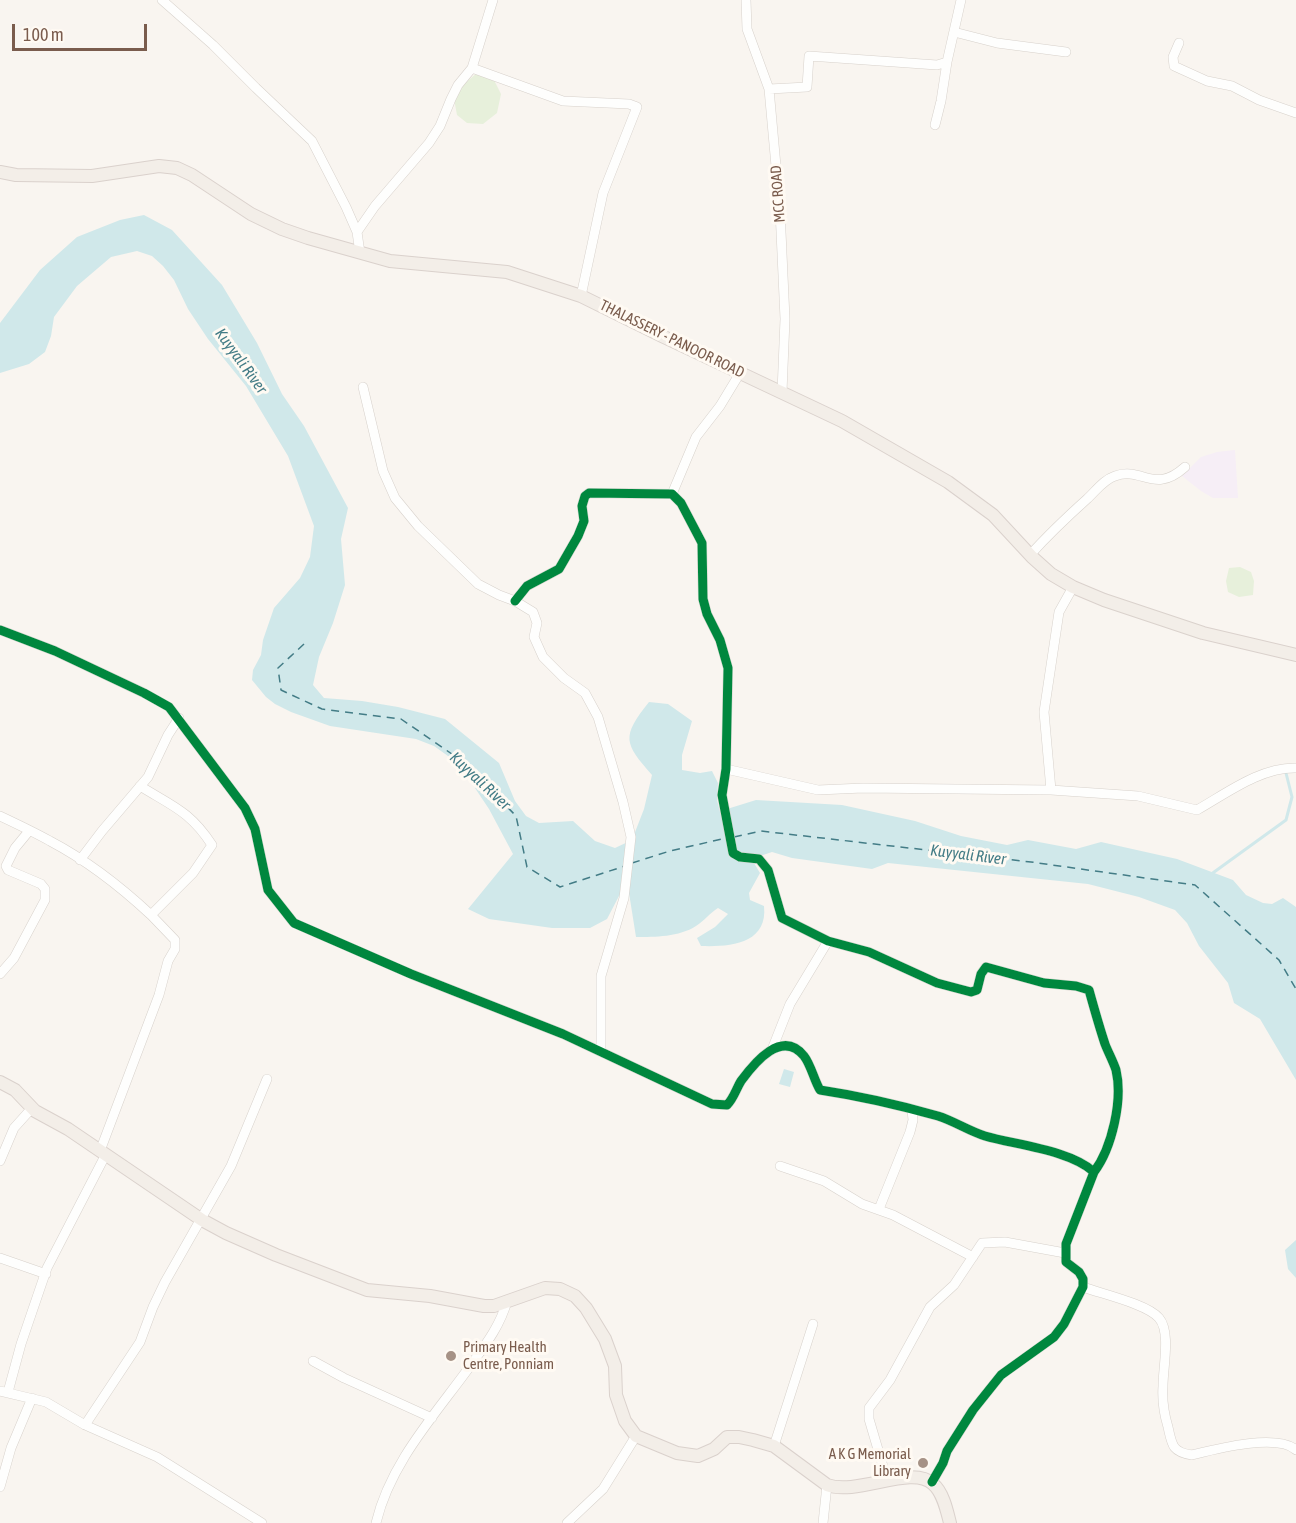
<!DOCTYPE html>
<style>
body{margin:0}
#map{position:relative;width:1296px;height:1523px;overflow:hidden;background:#f9f5f0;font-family:"Asap Condensed",sans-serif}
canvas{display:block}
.scale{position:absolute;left:12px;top:24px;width:135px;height:27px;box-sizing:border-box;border:3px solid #7a5c4d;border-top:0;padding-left:8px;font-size:18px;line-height:21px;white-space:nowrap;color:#7a5c4d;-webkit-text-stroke:4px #fffaf3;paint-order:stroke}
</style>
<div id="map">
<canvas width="1296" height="1523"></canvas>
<div class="scale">100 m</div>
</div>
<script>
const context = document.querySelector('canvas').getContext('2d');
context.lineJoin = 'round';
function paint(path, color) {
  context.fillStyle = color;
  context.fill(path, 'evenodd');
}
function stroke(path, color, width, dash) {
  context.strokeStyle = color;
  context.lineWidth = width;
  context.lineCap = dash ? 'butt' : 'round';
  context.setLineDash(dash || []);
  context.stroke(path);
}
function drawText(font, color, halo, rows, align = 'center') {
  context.font = font + ' "Asap Condensed",sans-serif';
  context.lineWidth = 6;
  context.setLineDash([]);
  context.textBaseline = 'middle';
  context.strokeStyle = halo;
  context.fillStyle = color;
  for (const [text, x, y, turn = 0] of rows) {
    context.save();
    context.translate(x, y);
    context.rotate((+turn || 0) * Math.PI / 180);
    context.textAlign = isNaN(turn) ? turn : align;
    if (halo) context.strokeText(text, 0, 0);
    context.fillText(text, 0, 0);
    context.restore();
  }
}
paint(new Path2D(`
 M1235 450 1238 498H1213L1201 491 1182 476 1201 457 1217 452Z`), '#f6eef6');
paint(new Path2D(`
 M477 73 493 78 501 94 497 113 483 124 467 123 457 115 454 99 464 84Z
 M1240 567 1251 572 1254 581 1253 595 1239 597 1228 592 1226 581 1229 568Z`), '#e7f0db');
paint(new Path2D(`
 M144 215 172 230 222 285 257 343 282 394 304 426 348 508 341 539 345 585 333 623 319 657 313 685 324 698 362 701 398 707 445 719 499 763 515 801 526 816 539 823 573 821 595 841 615 848 632 840 644 809 652 775C624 743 621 737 649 702L668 704 692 721 682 755V770L700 773 712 771 718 783 717 800 731 856 735 859 754 863 760 873 749 893 750 900 764 906C768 944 730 947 701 946L697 938 715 927 728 914 718 908C710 913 704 921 696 926 679 937 655 937 636 937L629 893 619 896 607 919 590 928H552L489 919 468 909 513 854 489 809 475 788 473 779 448 756 434 746 416 739 330 726 291 712 275 704 266 697 252 680 253 670 261 655 263 640 274 608 300 578 310 557 314 526 288 456 246 386 208 339 188 309 174 280 163 266 152 256 137 251 111 257 77 286 54 317 51 336 45 352 29 364 0 373V323L40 270 77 237 120 220Z
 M756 800 842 805 915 821 961 836 1007 845 1028 840 1076 849 1101 842 1177 859 1233 880 1246 895 1263 903 1272 904 1283 898 1296 907V1080L1260 1019 1234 1003 1228 983 1199 946 1187 923 1175 910 1139 897 1088 884 888 863 872 869 792 858 772 852 760 856 738 854 727 809Z
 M784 1069 794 1072 790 1087 779 1084Z
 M1296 1240V1278L1288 1269 1285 1250Z`), '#d0e8ea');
stroke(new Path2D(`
 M1210 875 1286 820 1292 797 1285 769`), '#d0e8ea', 3);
stroke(new Path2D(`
 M304 644 278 668 281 690 322 709 401 719 465 763 516 816 527 867 560 887 625 866
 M734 837 761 831 1031 862 1195 885 1279 960 1296 989
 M632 863 670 851 726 838`), '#437c86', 1.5, [8, 6]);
const minor = new Path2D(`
 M162 0 213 45 256 88 312 141 346 207 357 232 360 253
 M746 0 747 29 769 89 780 210 785 319 782 392
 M954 32 997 43 1066 52
 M1179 43 1173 57 1174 66 1207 81 1232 86 1259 100 1296 113
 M947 62 961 0
 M472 68 563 101 629 104 637 107 603 193 581 296
 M769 89 807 87 809 56 937 65 947 62 941 101 935 125
 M357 232 375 206 429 143 440 126 451 99 458 85 472 68 493 0
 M363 387 383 471 395 498 418 526 478 584 499 595 515 601 533 612 537 623 534 637 543 657 564 678 585 693 598 717 623 802 631 837 624 898 601 976V1052
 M672 494 696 437 720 406 740 373
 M1030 555C1048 535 1067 517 1087 499 1096 491 1103 480 1115 476 1142 466 1154 495 1185 467
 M515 601 527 586 559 569 578 536 584 521 582 506 585 496 589 493 672 494 681 503 702 543 703 599 707 614 720 640 728 668 726 769 722 795 733 853 740 857 759 859 768 870 782 918 828 941 869 952 937 983 971 992 977 990 981 974 986 967 1044 983 1076 986 1089 990C1094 1008 1099 1026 1105 1044 1108 1052 1113 1061 1116 1070 1123 1100 1112 1148 1094 1172
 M0 630 55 651 144 693 169 707 245 808 255 829 268 890 294 923 411 974 563 1034 712 1104 727 1105C734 1098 736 1089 741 1081 755 1062 782 1029 804 1056 811 1065 814 1080 820 1090 860 1096 899 1105 938 1116 954 1121 969 1131 985 1136 1016 1145 1070 1150 1094 1172L1066 1244V1262L1079 1272 1083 1279V1287L1064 1324 1054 1337 1001 1375 973 1410 947 1451 943 1463 932 1482
 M726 769 818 790 863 788 1051 790 1138 796 1197 810C1227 793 1261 767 1296 768
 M1051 790 1044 712 1059 612 1073 587
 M0 816C17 824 34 832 50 841 86 860 121 887 151 915
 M80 860 102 831 148 777 168 735 179 718
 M0 974 14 958 45 900V889L41 884 8 870 6 866 15 848 29 831
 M773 1047 790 1004 828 941
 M100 1151 159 995 168 961 175 949V940L151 915 193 873 212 845C190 811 172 806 140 786
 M0 1161 14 1128 32 1108
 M780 1166 824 1181 862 1204 893 1215 973 1257
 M879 1209 910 1132 913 1120 912 1110
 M0 1258 46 1274
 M1083 1287C1102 1294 1147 1304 1159 1318 1171 1332 1163 1367 1163 1386 1162 1400 1164 1414 1168 1427 1172 1445 1172 1452 1192 1455 1216 1449 1277 1433 1296 1450
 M313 1361 344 1378 432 1418
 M0 1391 46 1402 85 1425 157 1457 262 1523
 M8 1392 21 1344 47 1268 105 1156
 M85 1425 140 1342 153 1307 165 1282 231 1166 267 1079
 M774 1446 813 1324
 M887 1480 869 1419V1408L890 1380 930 1307 954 1285 982 1243 1005 1242 1065 1253
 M0 1487 11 1448 32 1398
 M376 1523C390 1464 433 1417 468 1369 483 1348 500 1327 507 1301
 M567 1523 603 1489 636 1436
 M823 1523 827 1485`);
const major = new Path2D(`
 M0 172 16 175 92 176 159 166 177 168 192 175 251 214 282 229 308 238 390 261 507 272 581 296 662 336 842 421 948 482 993 515 1032 557 1051 574 1073 587 1104 600 1203 633 1296 655
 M0 1082 15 1090 35 1111 68 1129 202 1220 226 1233 276 1255 367 1290 430 1296 484 1306H494L545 1288 560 1289 575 1296 586 1308 605 1339 615 1366 616 1395 625 1421 636 1436 677 1453 698 1456 714 1449 727 1437H739L753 1440 774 1446 827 1485C858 1496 912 1464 933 1484 943 1492 947 1511 950 1523`);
stroke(minor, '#d7d1cb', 10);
stroke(major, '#dad1cc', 14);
stroke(minor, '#fefefd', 9);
stroke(major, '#f3eee8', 12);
stroke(new Path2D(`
 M515 601 527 586 559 569 578 536 584 521 582 506 585 496 589 493 672 494 681 503 702 543 703 599 707 614 720 640 728 668 726 769 722 795 733 853 740 857 759 859 768 870 782 918 828 941 869 952 937 983 971 992 977 990 981 974 986 967 1044 983 1076 986 1089 990C1094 1008 1099 1026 1105 1044 1108 1052 1113 1061 1116 1070 1123 1100 1112 1148 1094 1172
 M0 630 55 651 144 693 169 707 245 808 255 829 268 890 294 923 411 974 563 1034 712 1104 727 1105C734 1098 736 1089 741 1081 755 1062 782 1029 804 1056 811 1065 814 1080 820 1090 860 1096 899 1105 938 1116 954 1121 969 1131 985 1136 1016 1145 1070 1150 1094 1172L1066 1244V1262L1079 1272 1083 1279V1287L1064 1324 1054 1337 1001 1375 973 1410 947 1451 943 1463 932 1482`), '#00873e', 9);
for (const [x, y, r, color] of [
 [451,1356,6,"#a69286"],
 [923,1463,6,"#a69286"]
]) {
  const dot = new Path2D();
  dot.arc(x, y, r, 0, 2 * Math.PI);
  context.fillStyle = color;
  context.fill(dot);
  stroke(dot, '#fffaf3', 2);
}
drawText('15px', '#7a5c4d', '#fffaf3', [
 ["MCC ROAD",778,194,-94],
 ["THALASSERY - PANOOR ROAD",672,339,26]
]);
drawText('15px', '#7a5c4d', '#fffaf3', [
 ["Primary Health",463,1347],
 ["Centre, Ponniam",463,1364],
 ["A K G Memorial",911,1454,"right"],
 ["Library",911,1471,"right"]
], 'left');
drawText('italic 16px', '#437c86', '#fffaf3', [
 ["Kuyyali River",241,361,54],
 ["Kuyyali River",480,781,43],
 ["Kuyyali River",968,855,7]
]);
</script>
